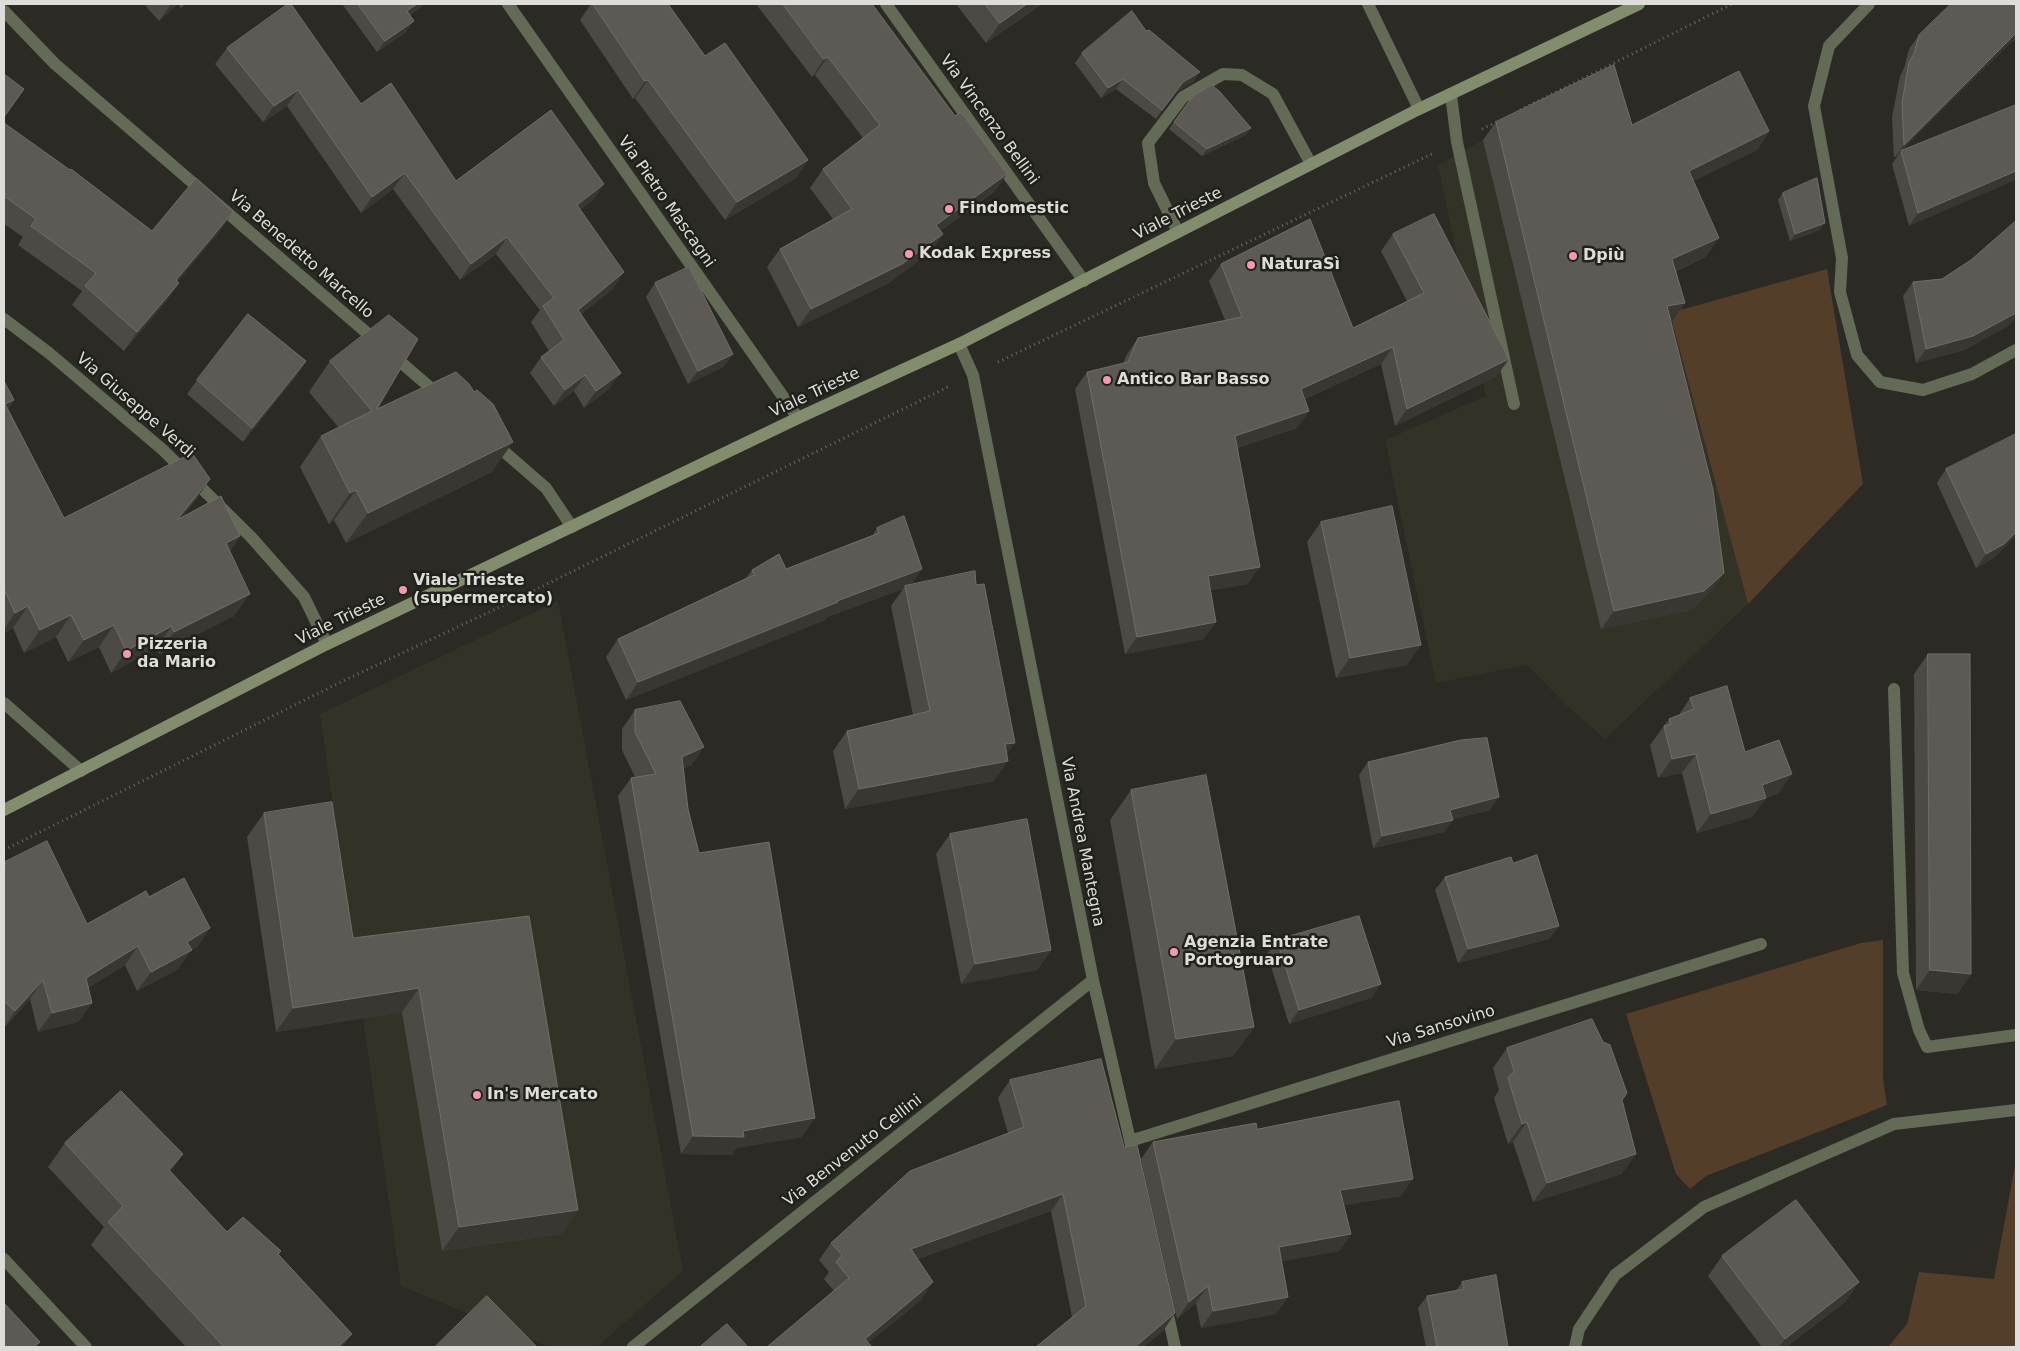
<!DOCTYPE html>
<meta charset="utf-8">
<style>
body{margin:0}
#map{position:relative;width:2020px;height:1351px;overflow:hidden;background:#2b2a25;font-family:"DejaVu Sans",sans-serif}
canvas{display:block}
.frame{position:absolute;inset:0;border:5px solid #deddda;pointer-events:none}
</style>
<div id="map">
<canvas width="2020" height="1351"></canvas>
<div class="frame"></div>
</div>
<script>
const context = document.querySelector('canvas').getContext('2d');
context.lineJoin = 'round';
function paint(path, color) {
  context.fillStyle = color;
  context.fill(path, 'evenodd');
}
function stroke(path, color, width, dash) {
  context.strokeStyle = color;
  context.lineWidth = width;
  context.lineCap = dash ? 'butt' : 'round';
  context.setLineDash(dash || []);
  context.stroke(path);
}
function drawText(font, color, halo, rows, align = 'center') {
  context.font = font + ' "DejaVu Sans",sans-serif';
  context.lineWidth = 5;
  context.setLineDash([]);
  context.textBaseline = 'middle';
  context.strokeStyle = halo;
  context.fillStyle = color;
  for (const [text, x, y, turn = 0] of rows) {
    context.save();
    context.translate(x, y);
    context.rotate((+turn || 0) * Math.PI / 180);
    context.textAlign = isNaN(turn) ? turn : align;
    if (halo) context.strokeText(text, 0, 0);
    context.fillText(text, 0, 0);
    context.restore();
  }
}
paint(new Path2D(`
 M1483 140 1673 321 1748 604 1605 739 1566 705 1527 665 1436 683 1385 440 1486 396 1438 165Z
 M558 601 683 1271 597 1347H549L401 1286 320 714Z`), '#333227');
paint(new Path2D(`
 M1827 269 1863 484 1748 604 1670 313Z
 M1883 940V1078L1887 1105 1706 1176 1690 1189 1676 1174 1626 1014 1861 943Z
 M2016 1160V1347H1888L1907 1324 1919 1272 1994 1279Z`), '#543e2a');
stroke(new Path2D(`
 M1520 110 1732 4
 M1482 129 1497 122
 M998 362 1432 154
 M4 850 345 680 502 606 948 387`), '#6c6b67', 3, [1, 4]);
stroke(new Path2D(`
 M1869 4 1829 46 1814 106 1842 258 1840 292 1857 355 1880 382 1923 390 1972 374 2016 350
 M1451 95 1457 142 1514 404
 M1178 232 1154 183 1148 143 1183 97 1223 74 1242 75 1273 94 1311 164
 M1894 689 1903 973 1919 1030 1927 1047 2016 1035
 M1575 1347 1579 1329 1615 1275 1704 1207 1894 1124 2016 1110`), '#636a56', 12);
stroke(new Path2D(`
 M508 4 798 418
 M886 4 1084 281
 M1368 4 1419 109
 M4 11 55 64 440 396
 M4 319 49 353 163 450 251 537 304 597 327 644
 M959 344 973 375 1093 980 1135 1162
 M493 442 546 488 572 527
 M4 703 81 771
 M1130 1141 1761 944
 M4 1259 86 1347
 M1166 1306 1175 1347
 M633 1347 1093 980`), '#636a56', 12);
stroke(new Path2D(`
 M4 810 327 644 798 418 959 344 1419 109 1639 4`), '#828d6e', 12);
paint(new Path2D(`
 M144 4H186L181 8 178 4 159 21Z
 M342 4H425L410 15 406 32 377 52Z
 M591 4H668L705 56 808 160 796 178 725 220 635 98 633 99 580 20Z
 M756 4H872L955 116 1007 174 994 192 940 231 943 234 930 252 889 283 798 327 767 267 780 249 833 219 810 188 823 169 863 138 815 75 812 77Z
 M956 4H1042L986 43Z
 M1146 31 1194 81 1177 92 1156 119 1116 89 1101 98 1075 63 1082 53Z
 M1919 35 2010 43 1902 150 2016 105 1909 226 1892 164 1899 154 1894 158 1892 117 1900 76 1904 68 1909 49Z
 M227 48 361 104 456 181 604 184 593 200 580 210 613 289 581 314 609 389 584 408 574 391 554 406 530 373 541 357 549 351 531 322 540 310 496 254 460 280 393 189 361 213 287 106 263 122 215 64Z
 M1174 122 1251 128 1246 135 1202 156 1169 129Z
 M1496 122 1632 125 1769 131 1757 150 1693 181 1706 257 1676 271 1685 303 1673 321 1671 322 1724 573 1711 591 1691 610 1601 629 1483 140Z
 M4 123 152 231H220L177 282 179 283 166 302 124 351 72 305 82 291 18 245 23 237 4 224Z
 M1783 193 1825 223 1820 230 1790 241 1778 200Z
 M2016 221V317L2008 326 1964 350 1916 363 1903 296 1913 282 1942 279 1971 260Z
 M1393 234 1497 376 1395 426 1381 364 1305 399 1309 411 1297 428 1238 448 1248 584 1211 590 1204 639 1125 654 1075 389 1087 372 1123 364 1126 356 1138 338 1225 320 1209 281 1221 264 1353 328 1407 301 1381 251Z
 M655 283 733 354 723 367 688 384 646 297Z
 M306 361 297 375 243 442 187 394 197 380Z
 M330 361 377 409 492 472 346 543 334 520 329 524 300 467 321 436 339 428 309 392Z
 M4 381 14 400 8 409 64 518 210 479 195 501 181 518 240 536 230 551 234 616 159 654 156 648 111 673 99 647 68 662 56 637 24 653 13 628 4 633Z
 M1946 469 1994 558 1976 568 1937 483Z
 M1321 522 1407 665 1336 678 1307 542Z
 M877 528 911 584 976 585 1007 754 994 781 845 809 833 751 847 731 913 715 891 606 903 589 827 617 825 620 626 700 606 657 618 639 746 578 752 570 786 569 873 535Z
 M1928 654 1971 974 1957 994 1916 990 1914 674Z
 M1690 698 1745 752 1779 793 1766 798 1752 817 1697 833 1682 773 1658 778 1650 745 1669 719 1679 715Z
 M635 710 704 747 691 765 683 769 688 809 699 853 802 1137 736 1148 732 1155 681 1154 618 796 631 778 635 777 622 750V729Z
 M1368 762 1490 810 1453 819 1444 832 1373 848 1359 775Z
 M1131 790 1254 1027 1233 1056 1155 1069 1110 820Z
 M264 813 353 938 529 916 562 1234 442 1251 402 1012 276 1032 247 837Z
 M950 834 1051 950 1037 970 961 984 936 854Z
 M5 862 87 924 149 897 210 928 197 947 191 950 178 969 137 991 125 965 88 988 92 1003 78 1022 38 1032 30 999 4 1028V864Z
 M1513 863 1559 926 1549 939 1458 963 1435 890 1445 877Z
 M1277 940 1381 984 1371 998 1289 1024 1267 954Z
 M1507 1048 1622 1100V1174L1533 1202 1513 1142 1508 1144 1494 1098 1499 1090 1493 1068Z
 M1010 1080 1124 1147 1175 1313 1163 1331 1143 1347H1036L1072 1317 1051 1211 918 1259 921 1300 868 1343 767 1347 834 1291 824 1279 829 1272 819 1260 831 1243 1008 1133 998 1098Z
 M1257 1129 1401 1196 1344 1205 1351 1234 1339 1251 1282 1261 1288 1297 1276 1314 1201 1328 1196 1303 1177 1319 1141 1159 1153 1142Z
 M65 1143 171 1172 227 1232 278 1255 343 1347H186L91 1245 104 1227 48 1167Z
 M1722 1256 1859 1282 1845 1302 1786 1347H1762L1708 1276Z
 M1462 1282 1508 1347H1426L1418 1308 1427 1296 1456 1291Z`), '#4d4a45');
paint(new Path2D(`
 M171 4H178L159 21Z
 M417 4H425L399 22 407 11Z
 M1027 4H1042L986 43 1000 23Z
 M414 21 406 32 377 52 385 41Z
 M2016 33V40L2010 43 1901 151 1894 158 1904 145Z
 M828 57 815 75 812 77 824 59Z
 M1200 72 1194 81 1177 92 1156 119 1183 82Z
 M1123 79 1116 89 1101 98 1108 88Z
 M648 80 635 98 633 99 645 81Z
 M298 90 287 106 263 122 274 106Z
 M1251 128 1246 135 1202 156 1207 149Z
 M1769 131 1757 150 1676 190 1689 171Z
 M808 160 796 178 725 220 737 202Z
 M2016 171V180L1909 226 1918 213Z
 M405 173 393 189 361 213 372 197Z
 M1007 174 994 192 923 243 936 225Z
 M604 184 593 200 565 221 577 205Z
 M233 212 220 231 163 299 176 280Z
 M1825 223 1820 230 1790 241 1795 234Z
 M943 234 930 252 889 283 798 327 811 309Z
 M507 237 496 254 460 280 471 264Z
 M1719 238 1706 257 1659 278 1672 259Z
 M624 272 613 289 567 326 578 310Z
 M179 283 166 302 124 351 137 332Z
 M1685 303 1673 321 1654 324 1667 306Z
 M2016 313V317L2008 326 1964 350 1916 363 1926 349Z
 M1393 347 1381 364 1289 406 1301 389Z
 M733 354 723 367 688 384 698 371Z
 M1509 359 1497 376 1395 426 1407 409Z
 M306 361 297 375 243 442 252 428Z
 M621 373 609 389 584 408 596 391Z
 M585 375 574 391 554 406 565 390Z
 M14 400 4 415 5 404Z
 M1309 411 1297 428 1223 453 1235 436Z
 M513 442 492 472 346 543 368 513Z
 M210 479 195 501 161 542 177 520Z
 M356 490 334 520 329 524 350 493Z
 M2016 532V536L1994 558 1976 568 1986 554Z
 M240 536 225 558 226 543Z
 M1260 567 1248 584 1196 593 1208 576Z
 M922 569 910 587 905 586 903 589 827 617 825 620 626 700 638 682 837 601Z
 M1724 573 1711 591 1691 610 1601 629 1614 611Z
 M250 594 234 616 159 654 174 632Z
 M28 606 13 628 4 633V629L15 613Z
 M71 615 56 637 24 653 40 630Z
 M1216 622 1204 639 1125 654 1137 637Z
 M114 625 99 647 68 662 84 640Z
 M172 626 156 648 111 673 126 651Z
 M1421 645 1407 665 1336 678 1350 658Z
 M1015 743 1001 762 1008 761 994 781 845 809 859 789 1005 744Z
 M704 747 691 765 669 776 682 757Z
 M1696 754 1682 773 1658 778 1672 759Z
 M1792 774 1779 793 1764 799 1766 798 1752 817 1697 833 1711 814 1762 785Z
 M1499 797 1490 810 1444 822 1453 820 1444 832 1373 848 1382 836 1450 810Z
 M1559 926 1549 939 1458 963 1468 949Z
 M210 928 197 947 191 950 178 969 137 991 151 972 187 942Z
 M138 946 125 965 73 997 86 978Z
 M1051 950 1037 970 961 984 975 964Z
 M1930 970 1971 974 1957 994 1916 990Z
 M43 980 30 999 4 1028 15 1011Z
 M1381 984 1371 998 1289 1024 1299 1010Z
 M419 988 402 1012 276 1032 293 1008Z
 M92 1003 78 1022 38 1032 52 1013Z
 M1254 1027 1233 1056 1155 1069 1176 1039Z
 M815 1118 802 1137 736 1148 732 1155 681 1154 693 1136 743 1131Z
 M1527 1122 1513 1142 1508 1144 1522 1124Z
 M183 1154 167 1178 169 1170Z
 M1636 1154 1622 1174 1533 1202 1547 1183Z
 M1413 1179 1401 1196 1329 1207 1340 1190Z
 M1063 1194 1051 1211 899 1266 911 1249Z
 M578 1210 562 1234 442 1251 459 1227Z
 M1351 1234 1339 1251 1267 1264 1279 1247Z
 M933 1282 921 1300 863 1347 865 1339Z
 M1859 1282 1845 1302 1786 1347H1779L1785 1339Z
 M1208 1286 1196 1303 1177 1319 1189 1302Z
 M1288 1297 1276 1314 1201 1328 1213 1311Z
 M1175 1313 1163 1331 1143 1347H1135Z
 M352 1334 343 1347H338Z`), '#393732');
const building = new Path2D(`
 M288 4H291L361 104 391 83 456 181 551 110 604 184 577 205 624 272 578 310 621 373 596 391 585 375 565 390 541 357 564 340 543 306 554 298 507 237 471 264 405 173 372 197 298 90 274 106 227 48Z
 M358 4H417L407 11 414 21 385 41Z
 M593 4H668L705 56 725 43 808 160 737 202 648 80 645 81Z
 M783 4H872L955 116 961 112 1007 174 936 225 943 234 902 264 811 309 780 249 852 209 823 169 880 125 828 57 824 59Z
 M985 4H1027L1000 23Z
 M1951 4H2016V33L1904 145 1902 103 1909 62 1914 54 1919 35Z
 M1132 11 1146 31 1149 30 1200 72 1183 82 1162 110 1123 79 1108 88 1082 53Z
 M1614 65 1632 125 1739 71 1769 131 1689 171 1719 238 1672 259 1685 303 1667 306 1713 490 1724 573 1704 591 1614 611 1496 122Z
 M4 74 24 89 4 117Z
 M1212 85 1220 92 1251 128 1207 149 1174 122 1193 96Z
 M2016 105V171L1918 213 1901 151Z
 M4 123 70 170 71 169 152 231 196 178 233 212 176 280 179 283 137 332 85 286 96 273 31 226 36 219 4 196Z
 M1817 178 1825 223 1795 234 1783 193Z
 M1434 214 1509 359 1407 409 1393 347 1301 389 1309 411 1235 436 1260 567 1208 576 1216 622 1137 637 1087 372 1128 362 1138 338 1242 317 1221 264 1310 219 1353 328 1424 293 1393 234Z
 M2016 221V313L1973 336 1926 349 1913 282 1942 279 1971 260Z
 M689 267 733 354 698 371 655 283Z
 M248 314 306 361 252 428 197 380Z
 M389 315 418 339 377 409 456 372 469 384 474 392 477 390 493 404 513 442 368 513 356 490 350 493 321 436 372 411 330 361Z
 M4 381 14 400 5 404 64 518 192 453 210 479 177 520 221 496 240 536 226 543 250 594 174 632 172 626 126 651 114 625 84 640 71 615 40 630 28 606 15 613 4 589Z
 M2016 434V532L2004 544 1986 554 1946 469Z
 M1392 506 1421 645 1350 658 1321 522Z
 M904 516 922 569 837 601 838 602 638 682 618 639 754 575 752 570 779 554 786 569 879 533 877 528Z
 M975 571 976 585 984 584 1015 743 1005 744 1008 761 859 789 847 731 930 711 905 586Z
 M1928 654H1970L1971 974 1930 970Z
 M1727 686 1745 752 1779 740 1792 774 1762 785 1766 798 1711 814 1696 754 1672 759 1664 726 1671 724 1669 719 1694 709 1690 698Z
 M680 701 704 747 682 757 688 809 699 853 769 842 815 1118 743 1131 744 1137 693 1136 631 778 656 774 635 732V710Z
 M1487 738 1499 797 1450 810 1453 820 1382 836 1368 762 1461 740Z
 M1206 775 1254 1027 1176 1039 1131 790Z
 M332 802 353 938 529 916 578 1210 459 1227 419 988 293 1008 264 813Z
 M1027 819 1051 950 975 964 950 834Z
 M47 841 87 924 146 891 149 897 184 878 210 928 187 942 192 950 151 972 138 946 86 978 92 1003 52 1013 43 980 15 1011 4 1001V865L6 864 5 862Z
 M1537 855 1559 926 1468 949 1445 877 1511 857 1513 863Z
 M1359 916 1381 984 1299 1010 1277 940Z
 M1592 1019 1603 1042 1610 1045 1627 1093 1622 1100 1636 1154 1547 1183 1527 1122 1522 1124 1508 1078 1514 1071 1507 1048Z
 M1101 1059 1124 1147 1137 1145 1175 1313 1135 1347H1036L1086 1306 1063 1194 911 1249 933 1282 865 1339 872 1347H767L849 1278 836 1262 842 1255 831 1243 910 1171 1024 1127 1010 1080Z
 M121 1091 183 1154 169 1170 227 1232 243 1217 281 1251 278 1254 352 1334 338 1347H224L108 1222 123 1206 65 1143Z
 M1399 1101 1413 1179 1340 1190 1351 1234 1279 1247 1288 1297 1213 1311 1208 1286 1189 1302 1153 1142 1256 1123 1257 1129Z
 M1796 1200 1859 1282 1785 1339 1722 1256Z
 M1496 1275 1508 1347H1437L1427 1296 1464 1289 1462 1282Z
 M487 1296 537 1347H435Z
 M4 1303 40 1342 34 1347H4Z
 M727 1324 748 1347H700Z`);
paint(building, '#5d5a55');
stroke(building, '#716e6a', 1);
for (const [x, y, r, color] of [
 [949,209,5,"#f29ab0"],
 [909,254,5,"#f29ab0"],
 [1573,256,5,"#f29ab0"],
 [1251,265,5,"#f29ab0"],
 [1107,380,5,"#f29ab0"],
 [403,590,5,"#f29ab0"],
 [127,654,5,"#f29ab0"],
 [1174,952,5,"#f29ab0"],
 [477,1095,5,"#f29ab0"]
]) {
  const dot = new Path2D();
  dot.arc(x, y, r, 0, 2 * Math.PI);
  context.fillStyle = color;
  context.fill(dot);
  stroke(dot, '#21211c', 2);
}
drawText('16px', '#deddda', '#21211c', [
 ["Via Vincenzo Bellini",989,120,54],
 ["Via Pietro Mascagni",666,202,55],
 ["Viale Trieste",1178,214,-27],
 ["Via Benedetto Marcello",301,255,41],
 ["Viale Trieste",815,393,-25],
 ["Via Giuseppe Verdi",135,406,41],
 ["Viale Trieste",341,620,-26],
 ["Via Andrea Mantegna",1082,842,79],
 ["Via Sansovino",1441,1027,-17],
 ["Via Benvenuto Cellini",853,1151,-38]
]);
drawText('bold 16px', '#deddda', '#21211c', [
 ["Findomestic",959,209],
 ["Kodak Express",919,254],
 ["Dpiù",1583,256],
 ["NaturaSì",1261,265],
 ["Antico Bar Basso",1117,380],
 ["Viale Trieste",413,581],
 ["(supermercato)",413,599],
 ["Pizzeria",137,645],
 ["da Mario",137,663],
 ["Agenzia Entrate",1184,943],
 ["Portogruaro",1184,961],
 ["In's Mercato",487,1095]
], 'left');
</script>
